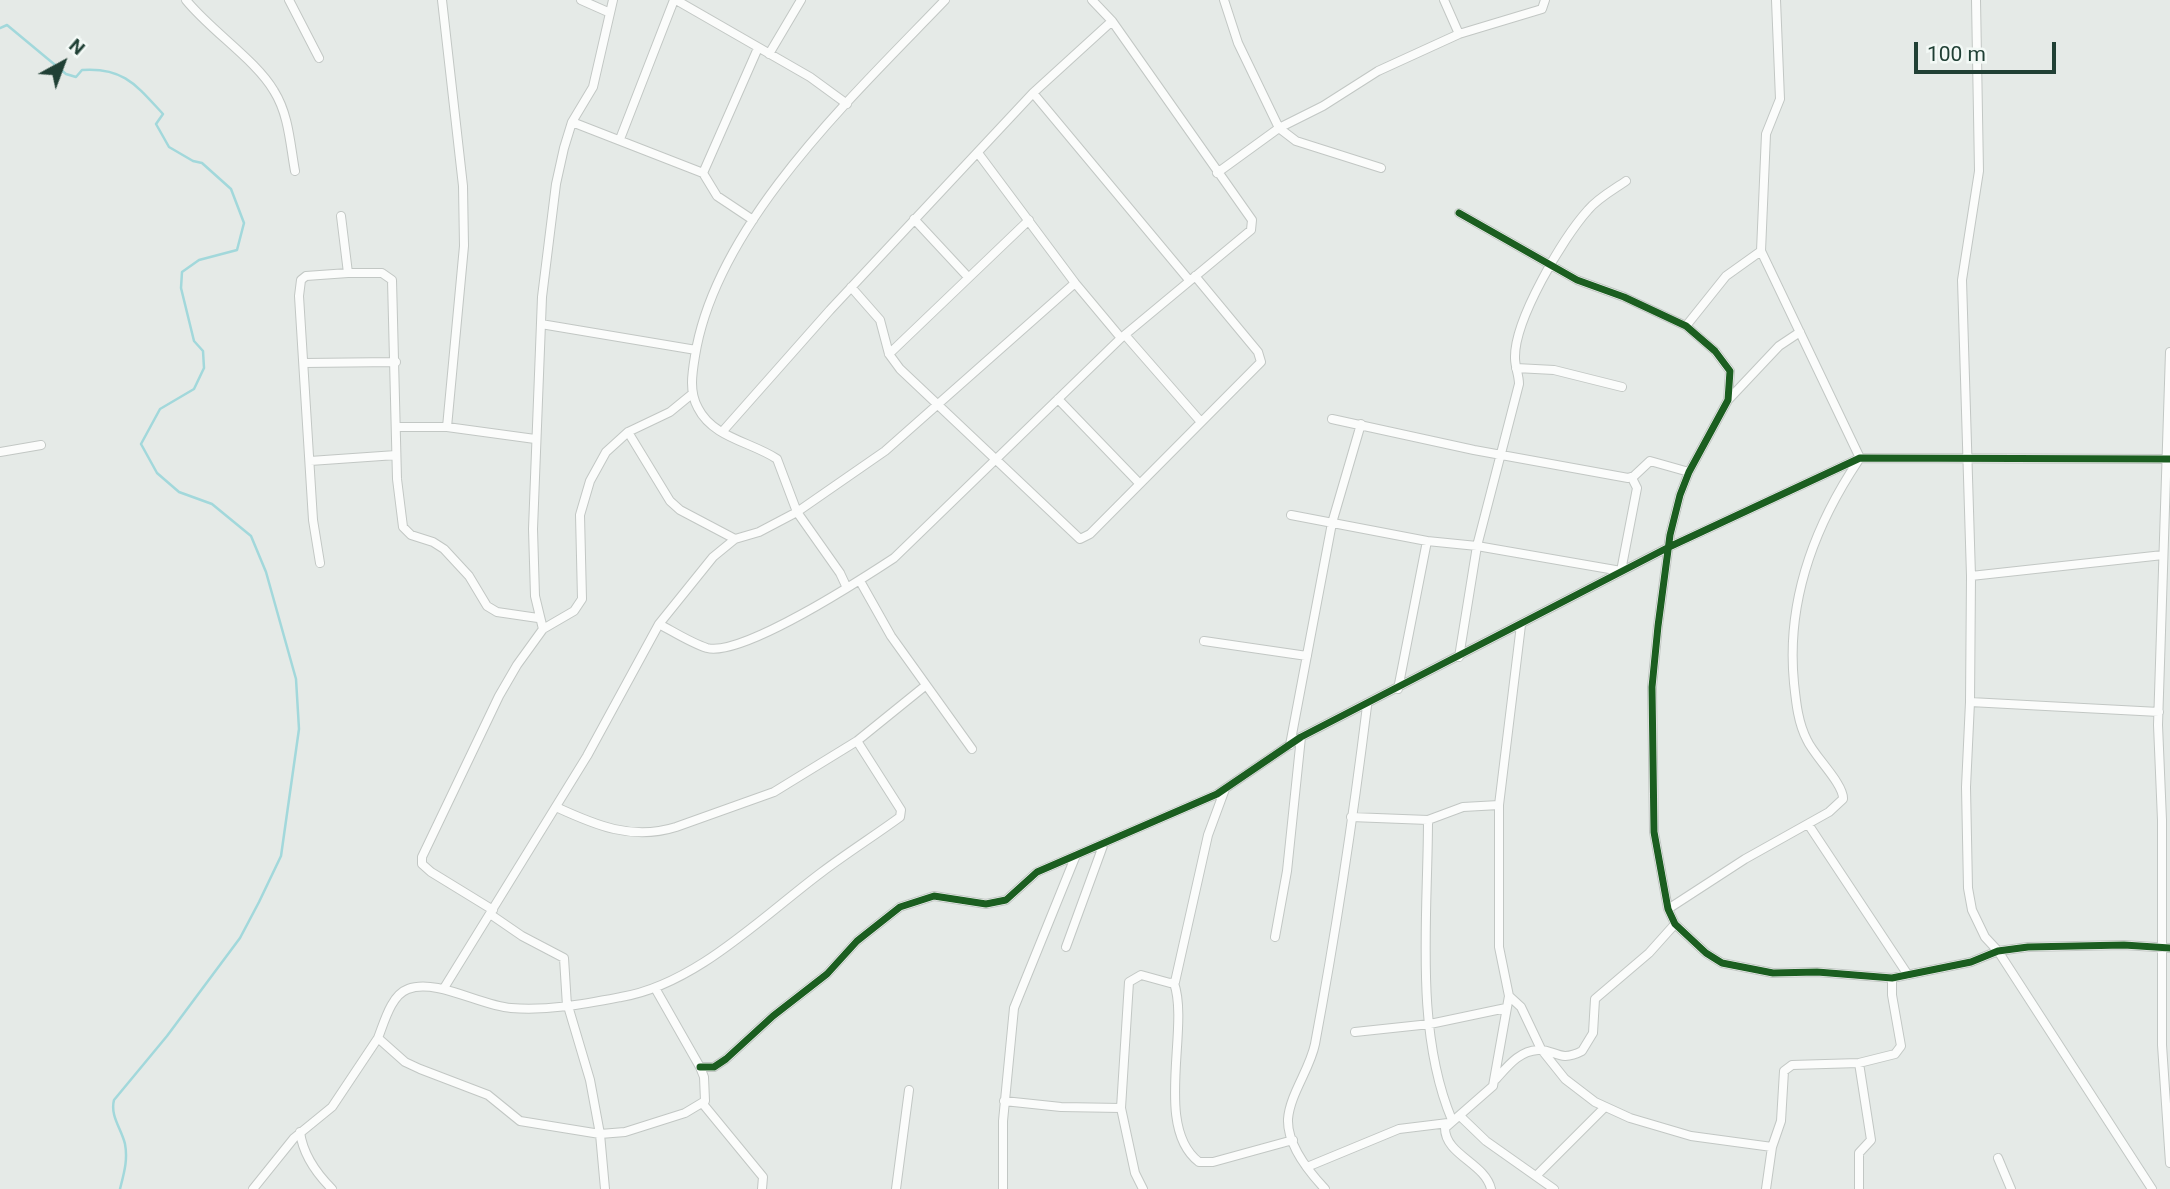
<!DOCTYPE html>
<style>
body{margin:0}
#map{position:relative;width:2170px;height:1189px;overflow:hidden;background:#e5eae7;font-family:Roboto,sans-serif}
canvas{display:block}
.north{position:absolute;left:28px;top:28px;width:70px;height:70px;-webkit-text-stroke:5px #f3f9f6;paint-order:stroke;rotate:41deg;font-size:19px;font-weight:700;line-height:28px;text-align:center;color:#204035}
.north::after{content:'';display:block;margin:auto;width:24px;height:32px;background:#204035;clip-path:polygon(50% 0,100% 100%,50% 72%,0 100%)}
.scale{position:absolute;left:1914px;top:42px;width:142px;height:32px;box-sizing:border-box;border:4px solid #204035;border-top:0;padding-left:9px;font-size:21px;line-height:24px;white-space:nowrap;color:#204035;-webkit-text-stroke:5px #f3f9f6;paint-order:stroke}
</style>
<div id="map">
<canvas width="2170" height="1189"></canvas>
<div class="north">N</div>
<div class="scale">100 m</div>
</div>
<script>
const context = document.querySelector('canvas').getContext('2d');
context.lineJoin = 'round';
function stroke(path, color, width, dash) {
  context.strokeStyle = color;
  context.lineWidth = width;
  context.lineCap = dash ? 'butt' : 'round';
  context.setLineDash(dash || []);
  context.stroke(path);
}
stroke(new Path2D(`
 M0 28 7 25 66 74 76 77 82 70C124 67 137 86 163 114L156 124 169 147 193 161 202 163 231 189 244 223 237 250 199 260 182 272 181 288 194 341 203 351 204 368 194 389 160 409 141 444 157 473 179 492 212 504 251 536 266 572 296 679 299 729 281 856 259 902 240 938 167 1036 114 1100C110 1116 121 1128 125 1144 128 1160 124 1173 120 1189`), '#a2d8db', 2.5);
const street = new Path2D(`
 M186 0C211 31 256 60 274 91 289 115 290 144 295 171
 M289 0 319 58
 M442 0 463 186 464 246 447 427
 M581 0 608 12
 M676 0 810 77 847 104
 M1224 0 1238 43 1279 128 1296 141 1381 168
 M1776 0 1780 99 1766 134 1761 251 1860 458
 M1976 0 1979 171 1962 280 1971 576 1970 702 1966 787 1968 888 1972 910 1985 937 1998 951 2152 1189
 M1459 34 1542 9 1545 0
 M769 54 801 0
 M1033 93 1189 280
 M572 122 703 173
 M620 139 674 0
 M978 153 1075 283 1121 338
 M1217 173 1279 128 1323 106 1378 71 1459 34 1444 0
 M1459 213 1577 280 1624 297 1686 326 1715 351 1730 371 1728 400 1689 472 1680 495 1670 535 1658 626 1652 687 1654 832 1668 909 1675 924 1706 953 1722 963 1773 973 1817 972 1892 978 1971 962 1998 951 2028 947 2124 945 2170 948
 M341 216 348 273H382L392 280 397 479 403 527 411 535 433 542 444 549 469 576 487 606 497 612 538 618
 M914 219 968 277
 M753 220 717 196 703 173 758 48
 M851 287 880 320 889 354 900 369 1080 539 1090 534 1261 362 1258 352 1195 276
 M541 324 696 350
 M1686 326 1726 276 1761 251
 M1125 335 1201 422
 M2170 352 2158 725 2162 820V1045L2170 1163
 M889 354 1029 220
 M304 363 396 362
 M1516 368 1554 370 1622 387
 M1058 399 1139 483
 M1729 399 1779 346 1800 332
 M1332 419 1474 450 1628 478 1634 476 1650 461 1689 472
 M396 427H447L535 439
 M628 432 670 501 680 510 735 539
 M722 432 830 310 1033 93 1112 21
 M0 452 41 445
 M310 461 396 455
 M1291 515 1427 541 1477 546 1621 571 1637 488 1632 478
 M320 563 313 520 299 296 301 280 306 276 348 273
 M1971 576 2163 555
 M860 581 891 636 972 749
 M847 588 840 573 797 512 777 459C752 442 713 438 698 408 689 392 692 374 695 356 716 223 855 94 945 0
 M659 624C674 632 691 643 707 648 742 657 862 579 894 558L1121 338 1251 230 1252 220 1112 21 1092 0
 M1521 625 1499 805V947L1509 996 1521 1007 1541 1049 1565 1079 1595 1102 1630 1118 1691 1136 1772 1147
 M543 629 535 596 533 529 542 297 556 184 564 148 572 122 593 87 613 0
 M1204 641 1307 656
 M1459 657 1477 546 1519 384C1519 375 1515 367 1515 358 1514 320 1563 238 1588 210 1598 198 1613 190 1626 181
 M1398 689 1427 541
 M1970 702 2159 712
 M1290 745 1332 523 1361 424
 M556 807C595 825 632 841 676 827L774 792 857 741 925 686
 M1351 817 1428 820 1463 807 1499 805
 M1428 820C1428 916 1414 1030 1452 1120
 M1808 824 1908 975
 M1668 909 1745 859 1829 812 1843 799C1844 784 1814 756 1807 740 1798 723 1796 702 1794 683 1786 602 1814 527 1858 461
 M493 910 431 872 422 864V857L499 696 517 665 543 629 574 611 582 599 580 515 590 481 606 452 628 432 670 412 692 394
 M490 914 522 936 564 958 567 1006
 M1275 937 1287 871 1301 737
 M1066 947 1104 843
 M1174 983C1190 1028 1153 1127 1199 1162H1213L1293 1140
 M444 988 587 756 659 624 713 557 735 539 759 532 797 512 885 451 1075 283
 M655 988 700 1067 704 1077 705 1101 685 1113 625 1132 600 1134 520 1121 488 1095 420 1069 405 1062 378 1038C384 1023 391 995 408 989 436 978 481 1006 511 1008 548 1011 584 1004 621 997 695 985 763 916 822 872 847 853 874 836 900 817L901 810 857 741
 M568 1006 590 1080 600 1134 605 1189
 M1355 1032 1430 1024 1506 1008
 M700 1067H714L726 1059 773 1016 827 974 857 941 900 907 934 896 986 904 1006 900 1037 872 1217 794 1301 737 1669 547 1860 458 2170 459
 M1496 1079C1508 1066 1519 1051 1538 1050 1555 1049 1559 1063 1582 1051L1593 1033 1595 999 1649 953 1675 924
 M1004 1101 1061 1107 1121 1108
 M703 1104 763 1177 762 1189
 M1460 1116 1486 1141 1554 1189
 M300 1132C303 1155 316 1173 332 1189
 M1998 1158 2011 1189
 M1307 1167 1399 1129 1448 1123
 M1537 1175 1605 1107
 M253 1189 294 1138 332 1107 378 1038
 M896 1189 909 1090
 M1003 1189V1121L1014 1008 1076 855
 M1143 1189 1135 1173 1121 1108 1129 982 1141 975 1170 983 1175 982 1208 835 1225 789
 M1325 1189C1309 1172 1287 1144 1288 1119 1290 1094 1310 1069 1315 1044 1336 932 1353 819 1367 706
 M1491 1189C1485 1163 1445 1155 1445 1128L1493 1086 1509 996
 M1766 1189 1772 1147 1781 1121 1784 1071 1792 1065 1859 1063 1895 1054 1901 1046 1892 995V978
 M1859 1189V1153L1871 1140 1859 1063`);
stroke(street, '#c2c7c4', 10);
stroke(street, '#fbfcfb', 8);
stroke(new Path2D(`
 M1459 213 1577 280 1624 297 1686 326 1715 351 1730 371 1728 400 1689 472 1680 495 1670 535 1658 626 1652 687 1654 832 1668 909 1675 924 1706 953 1722 963 1773 973 1817 972 1892 978 1971 962 1998 951 2028 947 2124 945 2170 948
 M700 1067H714L726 1059 773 1016 827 974 857 941 900 907 934 896 986 904 1006 900 1037 872 1217 794 1301 737 1669 547 1860 458 2170 459`), '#1b5e20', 7);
</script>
